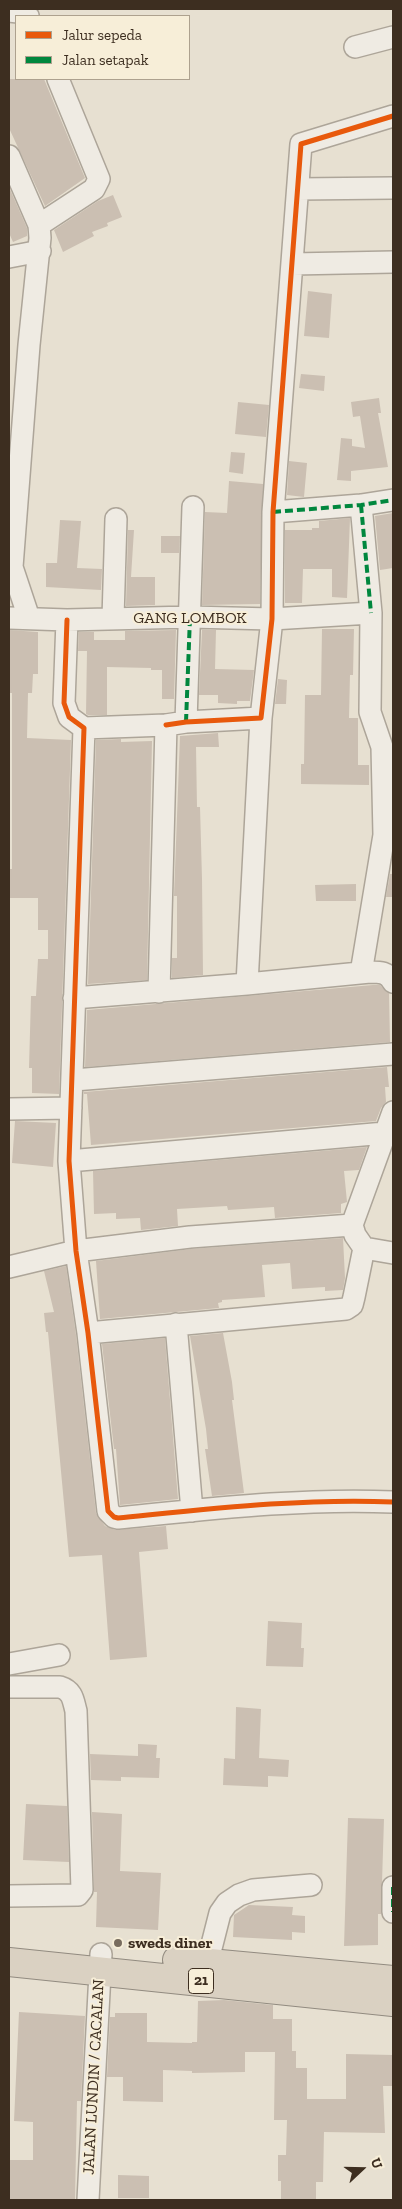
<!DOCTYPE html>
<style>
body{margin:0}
#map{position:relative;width:402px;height:2209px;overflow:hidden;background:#e7e0d1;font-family:"Zilla Slab",serif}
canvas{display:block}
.frame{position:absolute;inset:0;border:10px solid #3d2e20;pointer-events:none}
.legend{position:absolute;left:15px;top:15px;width:175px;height:65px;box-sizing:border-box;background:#f7eed8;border:1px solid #ada18e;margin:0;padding:6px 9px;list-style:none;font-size:15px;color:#3d2e20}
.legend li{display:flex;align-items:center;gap:10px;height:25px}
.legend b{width:25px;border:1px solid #ada18e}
.north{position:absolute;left:337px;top:2144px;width:50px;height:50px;-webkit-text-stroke:4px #f7eed8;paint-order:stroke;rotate:69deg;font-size:14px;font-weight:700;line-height:20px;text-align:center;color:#3d2e20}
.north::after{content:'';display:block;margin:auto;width:18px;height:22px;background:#3d2e20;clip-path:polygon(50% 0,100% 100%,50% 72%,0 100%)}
</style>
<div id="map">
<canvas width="402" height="2209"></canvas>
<div class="frame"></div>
<ul class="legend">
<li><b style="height:6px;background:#e8590c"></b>Jalur sepeda</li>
<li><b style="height:6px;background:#00873e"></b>Jalan setapak</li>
</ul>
<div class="north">U</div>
</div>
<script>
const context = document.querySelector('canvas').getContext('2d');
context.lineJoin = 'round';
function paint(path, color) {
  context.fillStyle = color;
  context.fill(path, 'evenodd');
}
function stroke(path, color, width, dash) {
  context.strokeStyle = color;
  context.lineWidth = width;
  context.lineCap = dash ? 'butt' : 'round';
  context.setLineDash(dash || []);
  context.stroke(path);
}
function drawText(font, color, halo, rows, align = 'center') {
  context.font = font + ' "Zilla Slab",serif';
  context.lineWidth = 4;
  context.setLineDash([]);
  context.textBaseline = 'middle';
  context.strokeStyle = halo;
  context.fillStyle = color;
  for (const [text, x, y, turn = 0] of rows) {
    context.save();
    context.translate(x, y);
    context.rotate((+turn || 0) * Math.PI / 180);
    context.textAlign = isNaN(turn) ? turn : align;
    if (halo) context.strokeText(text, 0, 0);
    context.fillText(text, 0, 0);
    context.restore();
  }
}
paint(new Path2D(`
 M9 79H44L85 178 45 206 9 128Z
 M9 187 27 228V236L13 242 9 233Z
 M113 195 122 217 107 223 108 226 92 232 94 236 63 252 54 230 98 201Z
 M308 291 332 294 329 338 304 336Z
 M301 374 325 376 324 391 299 388Z
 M379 398 381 413H378L388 467 351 471V481L337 480 341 438 352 439V446L365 448 360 416 353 417 351 402Z
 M238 402 269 405 266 437 235 434Z
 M231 452 245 453 243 474 229 472Z
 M289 461 307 463 304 497 287 495Z
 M229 481 263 484 260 604 202 605 205 512 227 513Z
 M393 513V568L380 570 375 516Z
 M350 518 347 598 332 597V569H303L302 603H285V530H312V528H319V521Z
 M60 520 81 521 77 568 102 569 101 590 46 587V563H57Z
 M128 530H134L131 577H155V605L126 606Z
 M161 536H180L179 553H161Z
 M322 629H354L353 675H350L349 718H358V765H369V785L301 784V764H304L305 695H321Z
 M9 630 38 632V674H33L32 693H28L27 738 71 740 59 1094 32 1093V1068H29L31 996H36L38 959H48V930H38V898H9V869H12V693H9Z
 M176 630 174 699H162V670H151V668L107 667V715H88L86 714 87 651H78L79 632H94V640H125V631Z
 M202 630H216L215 669 254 670 250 701H237V704L218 703V695H199Z
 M278 679 287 680 286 704H275Z
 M218 733 219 747H196L197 807H200L202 879 203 975 172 978V958H177V896H174L180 736Z
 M121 739V742L152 741 147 980 88 984 96 740Z
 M390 874H393V897H386Z
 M356 884V901H316L315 885Z
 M373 985H380L389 993 390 1042 85 1067 87 1010Z
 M387 1067 389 1087H385L386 1102 381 1108 376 1121 91 1145 87 1094H84V1092Z
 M15 1121 56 1123 53 1167 12 1163Z
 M367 1147 359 1170 344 1171 347 1202 341 1204V1213L275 1218 274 1207 228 1210 227 1206 177 1209 178 1226 141 1230 140 1218 116 1219V1213L94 1214 93 1171Z
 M343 1238 345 1278 343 1290 325 1291V1287L292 1289 290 1263 262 1265 265 1297 222 1300V1302L218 1303 219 1308 100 1319 96 1261 191 1249Z
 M66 1266 76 1335 96 1513 105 1526 115 1530 166 1526 168 1549 139 1552 147 1657 110 1660 102 1555 69 1557 48 1332H46L44 1313 54 1312 44 1271Z
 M223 1333 232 1382 234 1400H232L244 1493 212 1496 205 1449H208L206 1429 190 1336Z
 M165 1338 178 1499 120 1505 116 1449H114L102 1344Z
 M268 1621 302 1623 301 1648H304L303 1667 266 1666Z
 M236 1707 261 1709 259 1758 289 1760 288 1777 268 1776V1787L223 1785 224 1758 235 1759Z
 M138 1744 157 1745 156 1758H160L159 1778 121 1777V1781L91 1780 90 1754 138 1756Z
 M26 1804 67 1806 69 1862 23 1860Z
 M92 1812 122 1814 120 1871 161 1873 158 1930 96 1927 97 1892H94Z
 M348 1818 384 1819 381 1914H378V1945L344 1946Z
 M249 1905 293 1907 292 1915 305 1916V1933L292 1932V1940L233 1937 234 1915Z
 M224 2000 273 2005V2019H292V2051H296V2068H307V2099H346V2054L393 2055V2086H383L385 2133 324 2132 323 2182H316V2200H281V2181H278V2155H286L287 2120H274L275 2052H245V2072L192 2073V2071L163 2070V2102L123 2101V2077H107L110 2017H115V2013H147V2042L192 2043V2042H197L198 2001Z
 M19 2012 85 2016 81 2101H77L75 2200H9V2160H33V2122L14 2121Z
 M118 2175 149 2176V2198H118Z`), '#cbbfb2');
const minor = new Path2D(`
 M9 11 18 12 28 16
 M355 47 393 37
 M9 156 39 225 40 238 29 345 12 567 9 574
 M298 189 393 188
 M39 225 94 189 99 179 58 79
 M9 257 40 251
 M293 264 393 262
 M361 505 371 613 370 712 382 747 384 835 361 973
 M273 512 361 505 393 500
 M12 567 29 618
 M9 618 67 620 190 617 272 619 371 613
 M113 618 116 519
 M67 620 64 703 69 717 84 728 69 1161 76 1251 88 1333 108 1511 114 1517 118 1518C209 1509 302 1498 393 1502
 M186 722 193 507
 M166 725 186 722 261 718 272 619 273 512 301 144 393 116
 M84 728 166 725 159 992
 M247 984 261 718
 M74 998 247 984 370 972C380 972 388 972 393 982
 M74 1080 393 1054
 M9 1109 71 1108
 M69 1161 385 1133
 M352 1225 393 1112
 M9 1267 76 1251 190 1237 352 1225 355 1235 364 1248 393 1253
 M176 1324 192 1511
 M88 1333 346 1309 352 1305 354 1297 364 1248
 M9 1664 59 1655
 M9 1687H60C73 1691 73 1700 76 1711L82 1890 78 1895 9 1896
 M393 1887V1912
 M204 1976 220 1913 227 1903 239 1895 253 1890 311 1885
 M88 2200 101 1954`);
const highway = new Path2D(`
 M177 1960 393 1980
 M9 1962 393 2002`);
stroke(minor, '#ada599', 24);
stroke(highway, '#928b80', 30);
stroke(minor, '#efebe3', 21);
stroke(highway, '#dad1c2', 28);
stroke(new Path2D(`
 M361 505 371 613
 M273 512 361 505 393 500
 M186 722 190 617
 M393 1887V1912`), '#00873e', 4, [8, 4]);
stroke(new Path2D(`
 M67 620 64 703 69 717 84 728 69 1161 76 1251 88 1333 108 1511 114 1517 118 1518C209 1509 302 1498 393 1502
 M166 725 186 722 261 718 272 619 273 512 301 144 393 116`), '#e8590c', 5);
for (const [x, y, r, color] of [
 [118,1943,5,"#786c5e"]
]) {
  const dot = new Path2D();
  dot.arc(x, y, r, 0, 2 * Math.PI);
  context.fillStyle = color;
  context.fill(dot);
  stroke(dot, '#f7eed8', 2);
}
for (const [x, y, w] of [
 [201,1981,25]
]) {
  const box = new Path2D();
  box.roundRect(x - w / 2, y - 12.5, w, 25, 4);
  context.fillStyle = '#f7eed8';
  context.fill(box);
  stroke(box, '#3d2e20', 1);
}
drawText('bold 15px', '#3d2e20', null, [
 ["21",201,1981]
]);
drawText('16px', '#3d2e20', '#f7eed8', [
 ["GANG LOMBOK",190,618],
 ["JALAN LUNDIN / CACALAN",94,2077,-87]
]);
drawText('bold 16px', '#3d2e20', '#f7eed8', [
 ["sweds diner",128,1943]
], 'left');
</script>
